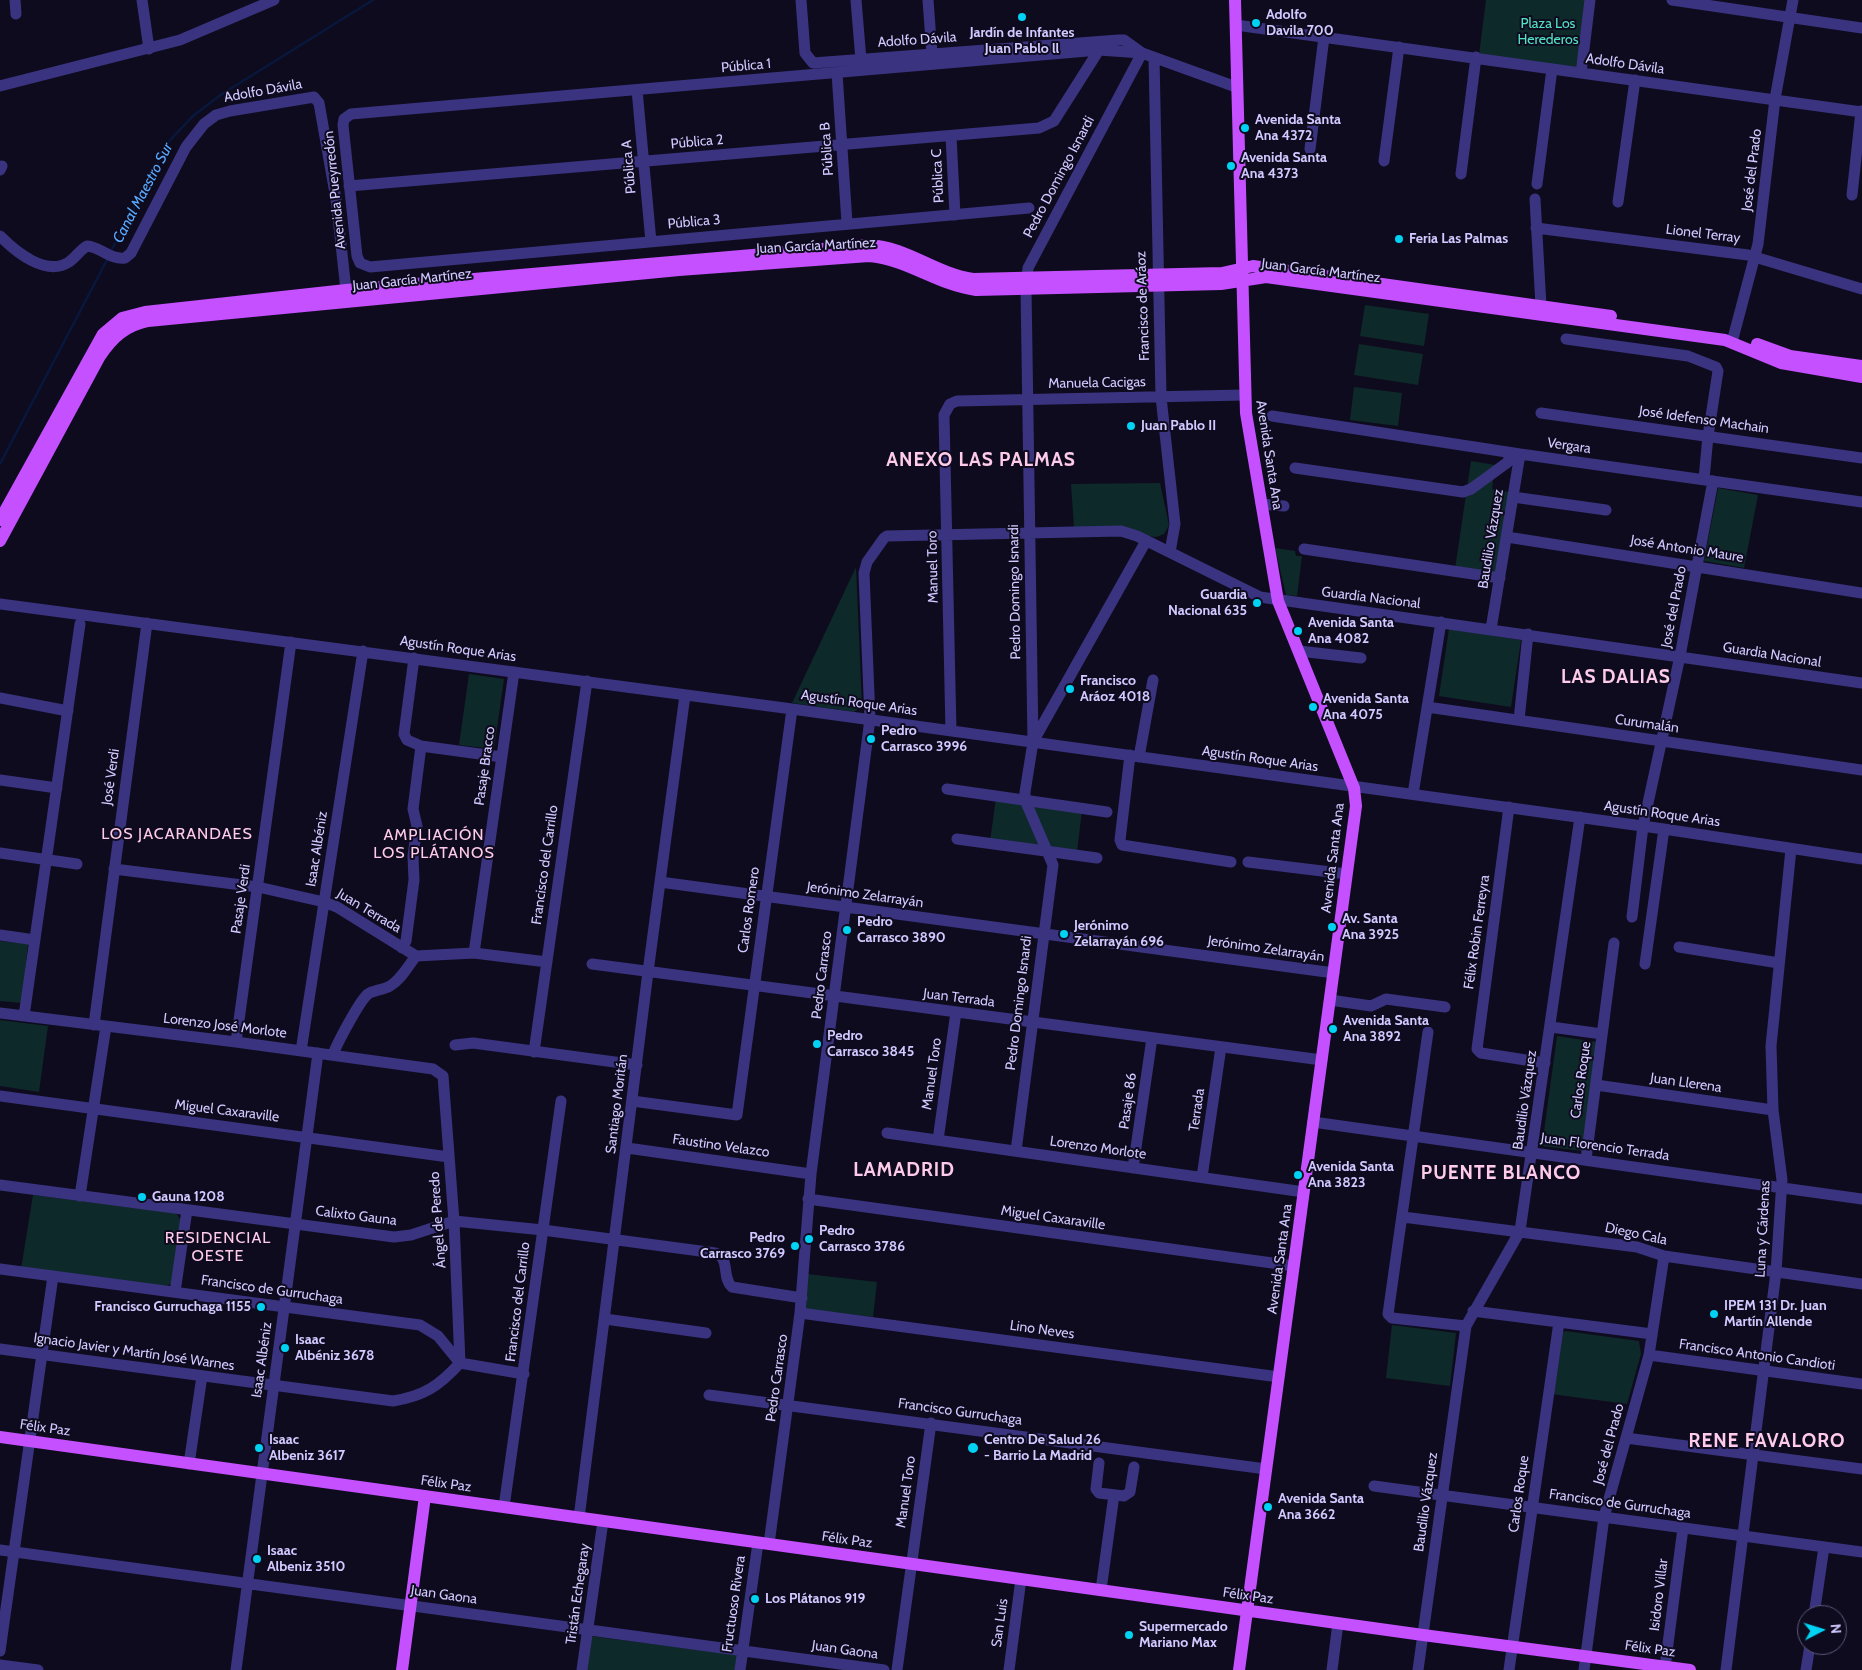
<!DOCTYPE html>
<meta charset="utf-8">
<style>
body{margin:0}
#map{position:relative;width:1862px;height:1670px;overflow:hidden;background:#0f0b1f;font-family:Cabin,sans-serif}
canvas{display:block}
.north{position:absolute;left:1797px;top:1605px;width:50px;height:50px;box-sizing:border-box;background:#0f0b1f;border:1px solid #5d5779;border-radius:50%;rotate:85deg;font-size:14px;font-weight:700;line-height:20px;text-align:center;color:#d1c9ff}
.north::after{content:'';display:block;margin:auto;width:18px;height:22px;background:#00d2f4;clip-path:polygon(50% 0,100% 100%,50% 72%,0 100%)}
</style>
<div id="map">
<canvas width="1862" height="1670"></canvas>
<div class="north">N</div>
</div>
<script>
const context = document.querySelector('canvas').getContext('2d');
context.lineJoin = 'round';
function paint(path, color) {
  context.fillStyle = color;
  context.fill(path, 'evenodd');
}
function stroke(path, color, width, dash) {
  context.strokeStyle = color;
  context.lineWidth = width;
  context.lineCap = dash ? 'butt' : 'round';
  context.setLineDash(dash || []);
  context.stroke(path);
}
function drawText(font, color, halo, rows, align = 'center') {
  context.font = font + ' Cabin,sans-serif';
  context.lineWidth = 4;
  context.setLineDash([]);
  context.textBaseline = 'middle';
  context.strokeStyle = halo;
  context.fillStyle = color;
  for (const [text, x, y, turn = 0] of rows) {
    context.save();
    context.translate(x, y);
    context.rotate((+turn || 0) * Math.PI / 180);
    context.textAlign = isNaN(turn) ? turn : align;
    if (halo) context.strokeText(text, 0, 0);
    context.fillText(text, 0, 0);
    context.restore();
  }
}
paint(new Path2D(`
 M1486 0H1587L1576 67 1479 55Z
 M1365 305 1429 314 1424 346 1360 336Z
 M1359 344 1423 354 1418 385 1354 375Z
 M1354 387 1402 393 1398 426 1350 420Z
 M1471 461 1495 465 1492 489 1509 492 1496 576 1455 569Z
 M1160 483 1169 525 1164 534 1156 537 1074 528 1071 484Z
 M1718 488 1758 495 1744 568 1704 561Z
 M1275 548 1295 551 1296 556H1302L1297 596 1286 595Z
 M856 567 862 706 854 712 792 703Z
 M1449 629 1521 640 1511 707 1439 696Z
 M469 674 504 679 494 749 459 745Z
 M996 798 1021 803 1039 846 990 841Z
 M1031 803 1082 810 1077 852 1051 848Z
 M0 941 28 944 22 1003 0 1001Z
 M0 1020 48 1026 39 1092 0 1086Z
 M1557 1036 1597 1042 1582 1151 1542 1146Z
 M33 1195 176 1213 182 1222 172 1283 163 1288 21 1269Z
 M807 1274 877 1282 873 1317 804 1309Z
 M1392 1325 1456 1333 1450 1386 1386 1378Z
 M1565 1331 1639 1341 1641 1354 1627 1404 1551 1394 1560 1335Z
 M590 1636 737 1655 735 1670H586Z`), '#0e2929');
stroke(new Path2D(`
 M111 251 170 140 194 115 222 94 373 0
 M0 464 108 258`), '#07183c', 2.5);
stroke(new Path2D(`
 M15 0 16 14
 M142 0 149 49
 M801 0 805 53 813 63 1119 40H1124L1142 53 1236 87
 M856 0 861 60
 M928 0 932 54
 M1672 0 1862 28
 M1236 25 1862 112
 M1154 57 1161 397 1175 524 1170 552
 M837 73 847 223
 M1581 73 1590 0
 M0 86 180 40 274 0
 M637 90 651 242
 M951 136 955 215
 M1310 149 1324 37
 M1384 161 1399 47
 M0 170 2 166
 M1461 174 1476 57
 M1537 184 1552 69
 M349 186 1039 128 1054 121 1099 50
 M1852 195 1861 111
 M1535 199 1541 306
 M1618 202 1635 80
 M1029 208 370 267 360 263 357 256 343 125 344 119 351 114 1099 50 1142 53
 M1536 228 1748 255 1862 289
 M0 236C16 252 46 277 69 262 76 257 80 250 87 246 101 247 110 260 125 258L131 253 186 147 204 124 216 115 230 111 314 97 319 103 336 199 346 290
 M1566 339 1688 356 1716 367 1718 371 1708 436 1704 479
 M1732 342 1758 244 1775 99 1793 0
 M1541 413 1862 458
 M1272 416 1520 454 1862 502
 M1295 468 1463 492 1471 489 1508 462 1510 453
 M1513 497 1606 510
 M1261 504 1284 506
 M1507 537 1862 593
 M1304 549 1500 578
 M0 604 792 709 1664 829 1862 859
 M1491 629 1520 454
 M1299 651 1361 658
 M0 698 68 711
 M1427 707 1862 770
 M1519 720 1528 634
 M951 731 944 415 950 404 957 401 1244 395
 M1034 740 1146 541
 M421 746 502 757
 M1130 755 1120 840 1122 845 1231 862
 M1139 757 1153 680
 M0 780 57 788
 M947 789 1107 812
 M1413 794 1441 622
 M1509 807 1477 1049 1481 1053 1545 1063
 M957 839 1097 858
 M0 853 77 864
 M1248 862 1347 874
 M114 869 258 887 324 902 337 907 416 956 474 953 547 962
 M660 882 1334 973
 M1632 917 1643 826 1680 656 1713 481
 M0 935 35 940
 M1679 947 1779 963
 M402 948 406 941 414 880 413 856 417 826 413 809 421 746 407 740 404 734 414 658
 M474 953 514 672
 M592 964 1322 1060
 M1645 964 1664 829
 M1330 1000 1371 1006 1386 999 1445 1007
 M0 1013 236 1042 433 1069 443 1076 454 1221 460 1363
 M24 1016 80 624
 M94 1025 147 623
 M1551 1027 1602 1034
 M1428 1032 1388 1314 1392 1318 1466 1326
 M236 1042 291 642
 M455 1045 473 1043 637 1065
 M301 1051 363 651
 M534 1052 587 681
 M333 1055C336 1045 360 1000 368 994 374 990 383 990 390 986 401 980 408 966 416 956
 M1596 1085 1773 1110
 M0 1096 449 1157
 M632 1101 737 1115 792 709
 M1313 1122 1862 1199
 M887 1133 1304 1192
 M938 1140 956 1012
 M627 1148 811 1174
 M1016 1151 1053 865 1025 800V792L1033 742 1026 289 1028 268 1142 53
 M1586 1159 1614 943
 M1133 1168 1152 1038
 M1202 1177 1221 1047
 M0 1185 394 1237 411 1235 454 1221 543 1230 715 1253C731 1258 721 1277 732 1287L802 1298
 M80 1196 106 1026
 M808 1199 1294 1266
 M1403 1217 1637 1247 1664 1256 1862 1284
 M0 1269 420 1325 438 1336 460 1363 524 1374
 M175 1292 187 1210
 M1473 1311 1652 1334
 M800 1313 1279 1377
 M605 1319 706 1333
 M0 1349 393 1401C424 1396 439 1386 460 1363
 M1649 1355 1862 1384
 M709 1395 1266 1469
 M1626 1438 1862 1469
 M1099 1463 1096 1489 1099 1493 1124 1496 1130 1492 1134 1467
 M189 1464 202 1376
 M1374 1486 1862 1552
 M504 1507 561 1101
 M579 1518 648 972 685 695
 M769 1544 800 1313 811 1174 870 719 864 573 867 562 884 538 887 536 1121 531 1137 536 1260 597 1862 683
 M0 1550 884 1670
 M1101 1590 1114 1495
 M1814 1615 1824 1547
 M0 1651 53 1276
 M0 1665 38 1670
 M1665 1667 1683 1528
 M236 1670 318 1053
 M582 1670 603 1521
 M740 1670 758 1543
 M897 1670 931 1423
 M1009 1670 1021 1579
 M1332 1670 1338 1623
 M1418 1670 1466 1326 1520 1231 1580 817
 M1509 1670 1559 1322
 M1584 1670 1604 1517 1649 1355 1664 1256
 M1726 1670 1776 1272 1782 1180 1773 1110 1771 1046 1791 849
 M1806 1670 1810 1645`), '#3a3480', 11);
stroke(new Path2D(`
 M1235 0 1246 413 1278 601 1354 788 1356 806 1239 1670
 M1757 344 1790 356 1862 366
 M0 520 103 334 122 318 145 312 346 290 869 245C907 247 936 274 973 279L1222 273 1253 266 1611 316
 M0 541 100 356C113 337 125 326 148 321L679 270 869 256C907 259 938 285 976 290L1221 284 1266 277 1725 340 1781 363 1862 377
 M0 1437 1423 1635 1690 1670
 M402 1670 425 1496`), '#c450ff', 12);
for (const [x, y, r, color] of [
 [1022,17,5,"#00d2f4"],
 [1256,23,5,"#00d2f4"],
 [1245,128,5,"#00d2f4"],
 [1231,166,5,"#00d2f4"],
 [1399,239,5,"#00d2f4"],
 [1131,426,5,"#00d2f4"],
 [1257,603,5,"#00d2f4"],
 [1298,631,5,"#00d2f4"],
 [1070,689,5,"#00d2f4"],
 [1313,707,5,"#00d2f4"],
 [871,739,5,"#00d2f4"],
 [1332,927,5,"#00d2f4"],
 [847,930,5,"#00d2f4"],
 [1064,934,5,"#00d2f4"],
 [1333,1029,5,"#00d2f4"],
 [817,1044,5,"#00d2f4"],
 [1298,1175,5,"#00d2f4"],
 [142,1197,5,"#00d2f4"],
 [809,1239,5,"#00d2f4"],
 [795,1246,5,"#00d2f4"],
 [261,1307,5,"#00d2f4"],
 [1714,1314,5,"#00d2f4"],
 [285,1348,5,"#00d2f4"],
 [259,1448,5,"#00d2f4"],
 [973,1448,6,"#00d2f4"],
 [1268,1507,5,"#00d2f4"],
 [257,1559,5,"#00d2f4"],
 [755,1599,5,"#00d2f4"],
 [1129,1635,5,"#00d2f4"]
]) {
  const dot = new Path2D();
  dot.arc(x, y, r, 0, 2 * Math.PI);
  context.fillStyle = color;
  context.fill(dot);
  stroke(dot, '#0f0b1f', 2);
}
drawText('bold 14px', '#d1c9ff', '#0f0b1f', [
 ["Adolfo",1266,15],
 ["Davila 700",1266,31],
 ["Jardín de Infantes",1022,33,"center"],
 ["Juan Pablo ll",1022,49,"center"],
 ["Avenida Santa",1255,120],
 ["Ana 4372",1255,136],
 ["Avenida Santa",1241,158],
 ["Ana 4373",1241,174],
 ["Feria Las Palmas",1409,239],
 ["Juan Pablo II",1141,426],
 ["Guardia",1247,595,"right"],
 ["Nacional 635",1247,611,"right"],
 ["Avenida Santa",1308,623],
 ["Ana 4082",1308,639],
 ["Francisco",1080,681],
 ["Aráoz 4018",1080,697],
 ["Avenida Santa",1323,699],
 ["Ana 4075",1323,715],
 ["Pedro",881,731],
 ["Carrasco 3996",881,747],
 ["Av. Santa",1342,919],
 ["Ana 3925",1342,935],
 ["Pedro",857,922],
 ["Carrasco 3890",857,938],
 ["Jerónimo",1074,926],
 ["Zelarrayán 696",1074,942],
 ["Avenida Santa",1343,1021],
 ["Ana 3892",1343,1037],
 ["Pedro",827,1036],
 ["Carrasco 3845",827,1052],
 ["Avenida Santa",1308,1167],
 ["Ana 3823",1308,1183],
 ["Gauna 1208",152,1197],
 ["Pedro",819,1231],
 ["Carrasco 3786",819,1247],
 ["Pedro",785,1238,"right"],
 ["Carrasco 3769",785,1254,"right"],
 ["IPEM 131 Dr. Juan",1724,1306],
 ["Martín Allende",1724,1322],
 ["Francisco Gurruchaga 1155",251,1307,"right"],
 ["Isaac",295,1340],
 ["Albéniz 3678",295,1356],
 ["Isaac",269,1440],
 ["Albeniz 3617",269,1456],
 ["Centro De Salud 26",984,1440],
 ["- Barrio La Madrid",984,1456],
 ["Avenida Santa",1278,1499],
 ["Ana 3662",1278,1515],
 ["Isaac",267,1551],
 ["Albeniz 3510",267,1567],
 ["Los Plátanos 919",765,1599],
 ["Supermercado",1139,1627],
 ["Mariano Max",1139,1643]
], 'left');
drawText('14px', '#50e3c4', '#0f0b1f', [
 ["Plaza Los",1548,24],
 ["Herederos",1548,40]
]);
drawText('14px', '#d1c9ff', '#0f0b1f', [
 ["Adolfo Dávila",917,40,-4],
 ["Adolfo Dávila",1625,64,8],
 ["Pública 1",746,66,-5],
 ["Adolfo Dávila",263,91,-10],
 ["Pública 2",697,142,-5],
 ["Pública B",827,149,-94],
 ["Pública A",629,167,-95],
 ["José del Prado",1752,170,-83],
 ["Pública C",938,176,-93],
 ["Pedro Domingo Isnardi",1059,177,-62],
 ["Avenida Pueyrredón",335,190,-96],
 ["Pública 3",694,222,-5],
 ["Lionel Terray",1703,234,7],
 ["Juan García Martínez",816,246,-3],
 ["Juan García Martínez",1321,271,7],
 ["Juan García Martínez",412,280,-6],
 ["Francisco de Aráoz",1143,306,-92],
 ["Manuela Cacigas",1097,383,-1],
 ["José Idefenso Machain",1704,420,8],
 ["Vergara",1569,446,8],
 ["Avenida Santa Ana",1269,455,81],
 ["Baudilio Vázquez",1491,539,-81],
 ["José Antonio Maure",1687,549,9],
 ["Manuel Toro",933,567,-91],
 ["Pedro Domingo Isnardi",1015,592,-91],
 ["Guardia Nacional",1371,598,7],
 ["José del Prado",1674,607,-79],
 ["Agustín Roque Arias",458,649,8],
 ["Guardia Nacional",1772,655,9],
 ["Agustín Roque Arias",859,703,8],
 ["Curumalán",1647,724,8],
 ["Agustín Roque Arias",1260,759,8],
 ["Pasaje Bracco",485,766,-82],
 ["José Verdi",111,777,-82],
 ["Agustín Roque Arias",1662,814,8],
 ["Isaac Albéniz",317,849,-81],
 ["Avenida Santa Ana",1333,858,-83],
 ["Francisco del Carrillo",545,865,-82],
 ["Jerónimo Zelarrayán",865,895,8],
 ["Pasaje Verdi",241,899,-82],
 ["Carlos Romero",749,910,-82],
 ["Juan Terrada",369,911,31],
 ["Félix Robin Ferreyra",1477,932,-82],
 ["Jerónimo Zelarrayán",1266,949,8],
 ["Pedro Carrasco",822,975,-83],
 ["Juan Terrada",959,998,7],
 ["Pedro Domingo Isnardi",1019,1003,-83],
 ["Lorenzo José Morlote",225,1026,7],
 ["Manuel Toro",932,1074,-82],
 ["Carlos Roque",1581,1080,-82],
 ["Juan Llerena",1686,1083,8],
 ["Baudilio Vázquez",1525,1100,-82],
 ["Pasaje 86",1128,1101,-82],
 ["Santiago Moritán",617,1104,-83],
 ["Terrada",1197,1110,-82],
 ["Miguel Caxaraville",227,1111,7],
 ["Faustino Velazco",721,1146,8],
 ["Juan Florencio Terrada",1605,1147,8],
 ["Lorenzo Morlote",1098,1148,8],
 ["Calixto Gauna",356,1216,7],
 ["Miguel Caxaraville",1053,1218,8],
 ["Ángel de Peredo",438,1220,-94],
 ["Luna y Cárdenas",1763,1229,-87],
 ["Diego Cala",1636,1234,12],
 ["Avenida Santa Ana",1280,1259,-82],
 ["Francisco de Gurruchaga",272,1290,8],
 ["Francisco del Carrillo",518,1302,-83],
 ["Lino Neves",1042,1330,8],
 ["Ignacio Javier y Martín José Warnes",134,1352,8],
 ["Francisco Antonio Candioti",1757,1355,8],
 ["Isaac Albéniz",262,1360,-82],
 ["Pedro Carrasco",777,1378,-82],
 ["Francisco Gurruchaga",960,1412,8],
 ["Félix Paz",45,1428,8],
 ["José del Prado",1609,1444,-75],
 ["Félix Paz",446,1484,8],
 ["Manuel Toro",906,1492,-82],
 ["Carlos Roque",1519,1494,-82],
 ["Baudilio Vázquez",1426,1502,-82],
 ["Francisco de Gurruchaga",1620,1504,8],
 ["Félix Paz",847,1540,8],
 ["Tristán Echegaray",578,1594,-82],
 ["Juan Gaona",444,1595,8],
 ["Isidoro Villar",1659,1595,-83],
 ["Félix Paz",1248,1596,8],
 ["Fructuoso Rivera",734,1604,-82],
 ["San Luis",1000,1623,-82],
 ["Félix Paz",1650,1649,8],
 ["Juan Gaona",845,1650,8]
]);
drawText('italic 15px', '#57aaff', '#0f0b1f', [
 ["Canal Maestro Sur",143,193,-62]
]);
context.letterSpacing = '1px';
drawText('16px', '#ffcbea', '#0f0b1f', [
 ["LOS JACARANDAES",177,834],
 ["AMPLIACIÓN",434,835],
 ["LOS PLÁTANOS",434,853],
 ["RESIDENCIAL",218,1238],
 ["OESTE",218,1256]
]);
context.letterSpacing = '0px';
context.letterSpacing = '1px';
drawText('bold 19px', '#ffcbea', '#0f0b1f', [
 ["ANEXO LAS PALMAS",981,460],
 ["LAS DALIAS",1616,677],
 ["LAMADRID",904,1170],
 ["PUENTE BLANCO",1501,1173],
 ["RENE FAVALORO",1767,1441]
]);
context.letterSpacing = '0px';
</script>
